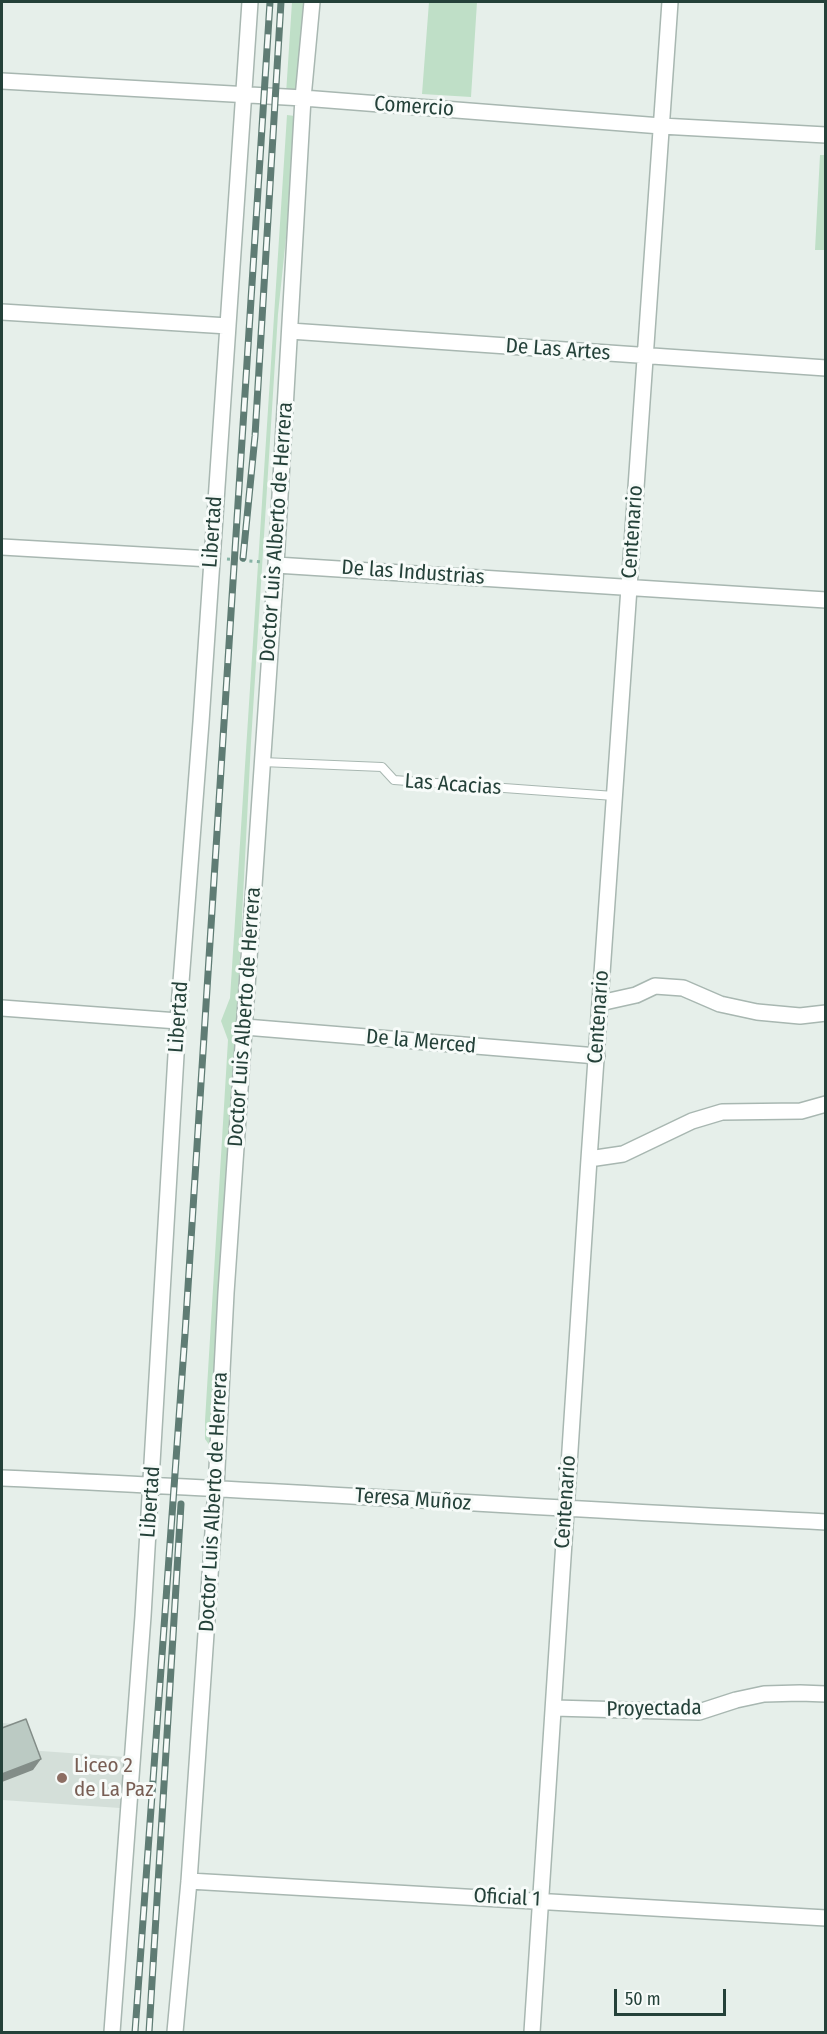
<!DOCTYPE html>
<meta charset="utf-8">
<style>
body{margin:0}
#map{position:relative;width:827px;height:2034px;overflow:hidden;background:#e6efea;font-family:"Fira Sans Condensed",sans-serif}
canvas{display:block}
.frame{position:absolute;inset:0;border:3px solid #244139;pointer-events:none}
.scale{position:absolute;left:614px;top:1989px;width:112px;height:27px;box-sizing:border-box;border:3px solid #244139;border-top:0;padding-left:8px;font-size:18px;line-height:21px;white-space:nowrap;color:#244139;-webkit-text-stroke:4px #f7fbf9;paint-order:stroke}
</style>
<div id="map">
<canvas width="827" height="2034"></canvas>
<div class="frame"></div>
<div class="scale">50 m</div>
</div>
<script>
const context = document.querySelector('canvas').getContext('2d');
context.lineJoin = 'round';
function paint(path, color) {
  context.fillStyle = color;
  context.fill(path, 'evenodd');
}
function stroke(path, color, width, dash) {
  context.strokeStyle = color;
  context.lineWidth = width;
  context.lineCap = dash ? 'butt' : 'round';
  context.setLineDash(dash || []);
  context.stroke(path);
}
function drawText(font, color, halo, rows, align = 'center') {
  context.font = font + ' "Fira Sans Condensed",sans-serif';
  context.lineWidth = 6;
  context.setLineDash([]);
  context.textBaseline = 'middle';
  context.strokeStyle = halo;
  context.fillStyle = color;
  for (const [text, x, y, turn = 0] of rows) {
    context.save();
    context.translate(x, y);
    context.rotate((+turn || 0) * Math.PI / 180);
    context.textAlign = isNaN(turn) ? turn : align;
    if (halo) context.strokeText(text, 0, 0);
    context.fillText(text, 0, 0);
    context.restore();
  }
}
paint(new Path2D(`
 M2 1723 28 1725 27 1750 125 1757 120 1808 2 1800Z`), '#d4dfd9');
paint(new Path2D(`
 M292 2H304L298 90 286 94Z
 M429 2H477L471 97 422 94Z
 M287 115 295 116 298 123 278 314 251 742 215 1442 210 1446 205 1439V1421L228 1040 221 1021 230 998Z
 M820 155H825V250H815Z`), '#bfdfc7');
const lane = new Path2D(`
 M262 762 382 767 394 780 614 796`);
const street = new Path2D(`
 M2 81 303 98 661 126 826 135
 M2 312 228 326
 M290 331 826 368
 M2 547 211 559
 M276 565 826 600
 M600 1003 636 995 655 986 683 988 720 1004 757 1012 800 1016 826 1013
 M2 1008 178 1021
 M245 1027 597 1056
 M589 1159 623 1154 692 1121 722 1112 801 1111 826 1104
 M2 1478C276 1490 551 1509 826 1522
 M554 1708 699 1712 736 1700 764 1694 800 1693 826 1694
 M189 1881 826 1918
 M112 2032 143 1616 178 1021 201 722 250 2
 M175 2032 189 1881 216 1488 226 1293 276 565 303 98 312 2
 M532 2032 589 1159 670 2`);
stroke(lane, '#a8b7b1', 10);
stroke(street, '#a8b7b1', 18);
stroke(new Path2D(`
 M227 559 262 562`), '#86b2a4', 3, [3, 4.5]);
stroke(lane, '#fff', 8);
stroke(street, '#fff', 15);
const rail = new Path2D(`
 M243 558 255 436 281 2
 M135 2032 185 1334 270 2
 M149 2032 181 1504`);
stroke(rail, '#5f7c74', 7);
stroke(rail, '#f7fbf9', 4.5, [14]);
paint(new Path2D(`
 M41 1759 33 1770 2 1782V1774Z`), '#838d88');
const building = new Path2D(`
 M26 1719 41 1759 2 1774V1728Z`);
paint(building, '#bbcac3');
stroke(building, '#838d88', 1.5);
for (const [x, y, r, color] of [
 [62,1778,6,"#8d6e63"]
]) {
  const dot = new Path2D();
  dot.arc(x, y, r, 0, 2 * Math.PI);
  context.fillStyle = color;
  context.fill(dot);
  stroke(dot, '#f7fbf9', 2);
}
drawText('21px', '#244139', '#f7fbf9', [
 ["Comercio",414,107,4],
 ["De Las Artes",558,350,4],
 ["Libertad",213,532,-86],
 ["Doctor Luis Alberto de Herrera",277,532,-86],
 ["Centenario",633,532,-86],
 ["De las Industrias",413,573,4],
 ["Las Acacias",453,785,4],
 ["Libertad",179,1017,-86],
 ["Doctor Luis Alberto de Herrera",245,1017,-86],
 ["Centenario",599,1017,-86],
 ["De la Merced",421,1042,5],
 ["Teresa Muñoz",413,1500,4],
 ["Libertad",151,1502,-86],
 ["Doctor Luis Alberto de Herrera",214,1502,-87],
 ["Centenario",566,1502,-86],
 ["Proyectada",654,1709,-1],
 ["Oficial 1",507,1898,3]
]);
drawText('21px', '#785e54', '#f7fbf9', [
 ["Liceo 2",74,1766],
 ["de La Paz",74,1790]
], 'left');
</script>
